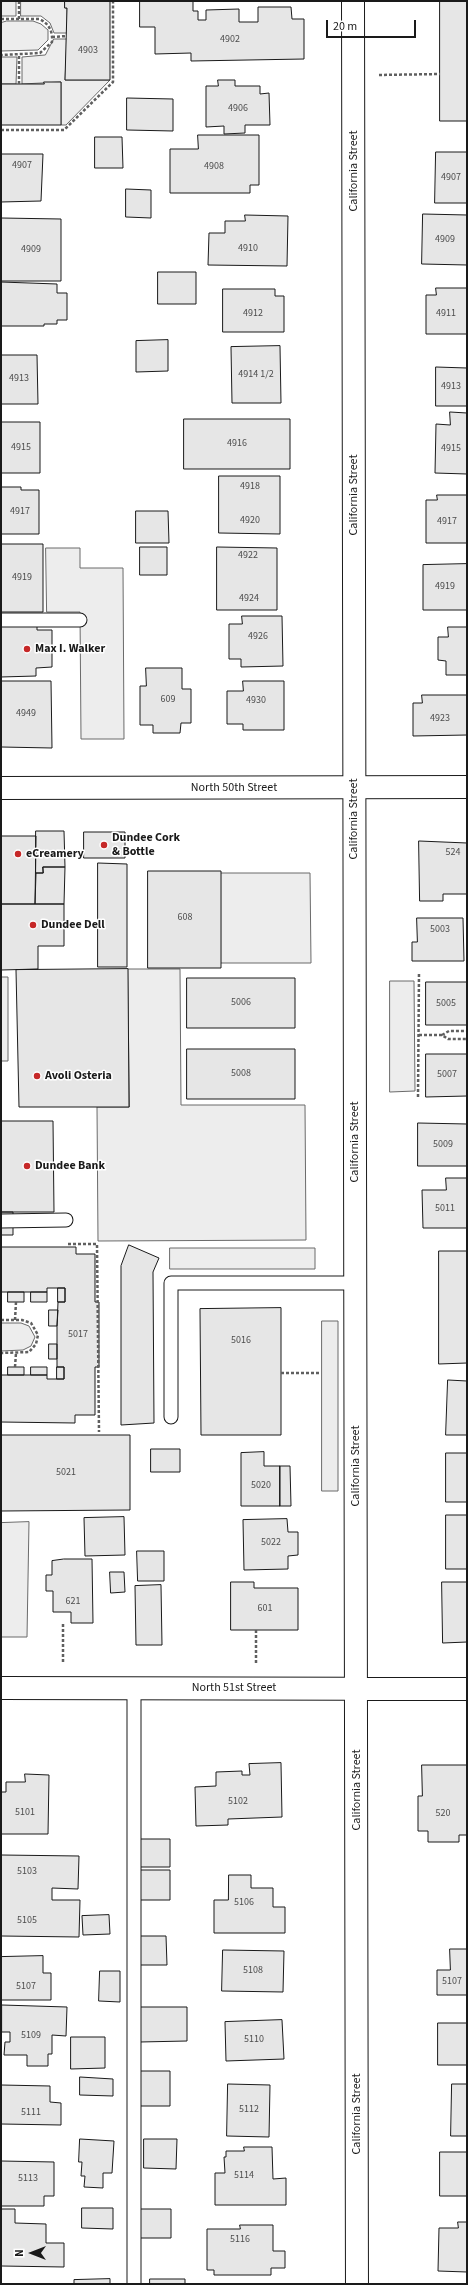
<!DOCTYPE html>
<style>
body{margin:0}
#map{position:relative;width:468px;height:2285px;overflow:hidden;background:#fff;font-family:"Source Sans 3",sans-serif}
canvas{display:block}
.frame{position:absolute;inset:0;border:2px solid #1a1a1a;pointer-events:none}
.north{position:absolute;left:12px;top:2233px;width:40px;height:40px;-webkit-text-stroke:3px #fff;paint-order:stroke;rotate:270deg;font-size:11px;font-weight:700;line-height:16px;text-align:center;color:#1a1a1a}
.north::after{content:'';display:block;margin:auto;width:14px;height:18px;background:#1a1a1a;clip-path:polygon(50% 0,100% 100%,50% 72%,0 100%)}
.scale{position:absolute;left:326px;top:20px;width:90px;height:18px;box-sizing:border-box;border:2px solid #1a1a1a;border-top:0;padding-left:5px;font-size:12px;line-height:14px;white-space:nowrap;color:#1a1a1a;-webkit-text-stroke:3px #fff;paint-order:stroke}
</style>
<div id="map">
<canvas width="468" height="2285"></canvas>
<div class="frame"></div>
<div class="north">N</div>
<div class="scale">20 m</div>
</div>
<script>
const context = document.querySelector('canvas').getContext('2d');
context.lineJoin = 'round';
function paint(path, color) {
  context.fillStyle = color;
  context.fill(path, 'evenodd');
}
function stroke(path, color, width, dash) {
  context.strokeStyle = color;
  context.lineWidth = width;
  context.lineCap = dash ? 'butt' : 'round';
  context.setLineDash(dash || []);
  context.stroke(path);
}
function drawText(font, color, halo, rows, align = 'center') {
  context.font = font + ' "Source Sans 3",sans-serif';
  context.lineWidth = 3;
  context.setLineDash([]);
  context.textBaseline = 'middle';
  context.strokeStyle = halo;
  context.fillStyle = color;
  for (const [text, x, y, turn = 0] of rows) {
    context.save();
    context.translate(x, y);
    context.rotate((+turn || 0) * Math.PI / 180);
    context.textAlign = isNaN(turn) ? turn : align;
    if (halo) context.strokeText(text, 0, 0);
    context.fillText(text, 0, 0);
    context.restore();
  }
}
const built = new Path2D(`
 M1 1H16V16H1Z
 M21 1H65V8H67V33H54L50 23 41 16H21Z
 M7 21H33L41 24 48 30V40L38 50 1 51V23Z
 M54 39H67L65 80H110L66 125H61V82L22 84V57L45 55Z
 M1 57H17L16 84H1Z
 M46 548H80V568H123L124 739H81L80 612H47Z
 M221 873H310L311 963H221Z
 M128 969H180L181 1105H305L306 1240 98 1241 97 1107H129Z
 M1 977H8V1061H1Z
 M390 981H414L415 1091 390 1092Z
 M170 1248H315V1269H170Z
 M322 1321H338V1491H322Z
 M1 1323H21L29 1326 35 1337 31 1346 23 1350 1 1351Z
 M29 1522 27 1637H1V1523Z`);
paint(built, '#ededed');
stroke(built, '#6a6a6a', 1);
const building = new Path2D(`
 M65 1H110V80H65L67 8H65Z
 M140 1H193V11H198V20H206V10L239 9V22H258V7H291L292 19H304V59L191 61V53L155 54V27H140Z
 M440 1H467V121H440Z
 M218 80H235V86H260V94L269 93 270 125H245V133L224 134V126L206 127V86H218Z
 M44 82H61V125H1V84H44Z
 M127 98 173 99V131L127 130Z
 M198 135H259V185H250V193H170V149H198Z
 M95 137H122L123 168H95Z
 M436 152H467V203H435Z
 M1 154H43L41 201 1 202Z
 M126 189 151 190V218L126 217Z
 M423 214 467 215V265L422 264Z
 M245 215 288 216 287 266 208 265 209 233H225V221H245Z
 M1 218 61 219V281H1Z
 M158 272H196V304H158Z
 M1 282 57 284V293H67V320H57V324H44V326H1Z
 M436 288H467V334H426V295H436Z
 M223 289H275V296H284V332H223Z
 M168 340V371L136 372V341Z
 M280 346 281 403H232L231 347Z
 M1 355H37L38 404H1Z
 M436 367 467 368V406H436Z
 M450 412 467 413V474L435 473 436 424 450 425Z
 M184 419H290V469H184Z
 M1 422H40V473H1Z
 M219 476H280V534L219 533Z
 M1 487H21V490H39V534H1Z
 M437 495H467V543H426V500H437Z
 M136 511H168L169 543H136Z
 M1 544H43V612H1Z
 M140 547H167V575H140Z
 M217 547 277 548V610H217Z
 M467 564V610H423V565Z
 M242 616H282L283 666 241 667V659H229V624H242Z
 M1 626H37V630H52V667L36 668V676L1 677Z
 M448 627H467V675H446V661L438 660V637H448Z
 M146 668H182V689H191V723H181L180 733H153V725H140V686H146Z
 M1 681H51L52 748 1 747Z
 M243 681H284V730H243V724H227V691H243Z
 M422 695H467V735L413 736V703H422Z
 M36 831H64L65 867H43V873H36Z
 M84 832H125V858H84Z
 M1 836H36L35 904H1Z
 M419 841 467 843V894H443V901H420Z
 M98 863 127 864V967H98Z
 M43 867H65L64 904H35L36 873H43Z
 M148 871H221V968H148Z
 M1 904H64V946H38V969L1 970Z
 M417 918H463L464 961H412V942H417Z
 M128 969 129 1107H19L16 970Z
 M187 978H295V1028H187Z
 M426 982H467V1025H426Z
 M187 1049H295V1099H187Z
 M426 1054H467V1096L426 1097Z
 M1 1121H53L54 1212H1Z
 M418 1123 467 1124V1166H418Z
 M446 1178H467V1228H423L422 1190H446Z
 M1 1212H13V1235H1Z
 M129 1245 159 1258 153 1272 154 1423 121 1425V1266Z
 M1 1247H76V1254H95V1302H99V1367H95V1415H75V1423L1 1422V1375H47V1379H64V1367H57V1326L58 1302H65V1288H47V1292H1Z
 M439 1251H467V1363L439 1364Z
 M58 1288H65V1302H58Z
 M8 1292H24V1302H8Z
 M31 1292H47V1302H31Z
 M281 1308V1435H201L200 1309Z
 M49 1310H58L57 1326H49Z
 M49 1344H57V1359H49Z
 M8 1367H24V1375H8Z
 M31 1367H47V1375H31Z
 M57 1367H64V1379H57Z
 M448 1380 467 1381V1435H446Z
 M1 1435H130V1510L1 1511Z
 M151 1449H180V1472H151Z
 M264 1452V1466H280V1506H241V1453Z
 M446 1453H467V1502H446Z
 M280 1466H290L291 1506H280Z
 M446 1515H467V1569H446Z
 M124 1517 125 1555 85 1556 84 1518Z
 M287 1519 288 1532H298V1555L288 1556V1569L244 1570 243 1520Z
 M137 1551H164V1581H138Z
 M64 1559H92L93 1623H71V1612H53V1591H46V1575H52V1561Z
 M110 1572H124L125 1592 111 1593Z
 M231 1582H254V1588H298V1630H231Z
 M442 1582H467V1642L443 1643Z
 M161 1585 162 1645H136L135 1586Z
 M281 1763 282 1817 228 1819V1825L196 1826 195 1787 216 1786V1772L242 1771V1775H250L249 1764Z
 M422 1765H467V1835H459V1842H428V1831H418V1796H422Z
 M25 1774 49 1775 48 1834H1V1792H6V1782H25Z
 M135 1839H170V1867H135Z
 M1 1855 79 1856 78 1889 52 1888V1900H80L79 1937 1 1936Z
 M135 1870H170V1900H136Z
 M229 1875H251V1888H273V1907H285V1933H214V1900H228Z
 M109 1915 110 1934 83 1935 82 1916Z
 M138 1936H166L167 1965H138Z
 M450 1949H467V1995H437V1970H450Z
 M223 1950 284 1951 283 1992 222 1991Z
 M43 1956V1973H51V2000H1V1957Z
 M100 1971H120V2002L99 2001Z
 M2 2005 67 2007 66 2036 52 2035V2054H48V2066H27V2055H4L5 2042H10V2032H2Z
 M140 2007H187V2041L140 2042Z
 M282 2020 284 2059 226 2061 225 2022Z
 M438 2023H467V2065H438Z
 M71 2037H105V2068L71 2069Z
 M140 2071H170V2106H141Z
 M80 2077 113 2079V2096L80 2095Z
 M228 2084 270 2085 269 2137 227 2136Z
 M452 2084H467V2136H451Z
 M1 2085 50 2086V2102L61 2103V2125L1 2124Z
 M80 2139 114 2141 112 2173H103V2188L84 2187 85 2176H81L82 2162H79Z
 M144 2139H177L176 2169 144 2168Z
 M244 2147H272L273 2179 286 2178V2205H215V2173H225L224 2157H226V2151H244Z
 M440 2152H467V2196H440Z
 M1 2161 54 2162V2196H44V2206H1Z
 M82 2208H113V2229L82 2228Z
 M1 2209H15V2223L46 2224V2243H64V2267L1 2266Z
 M140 2209H171V2238H140Z
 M458 2222H467V2272L438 2271 439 2228H458Z
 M240 2225H273V2251H285V2268H271V2275H214V2270H207V2229H240Z
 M110 2279V2284H74V2280Z
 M150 2279H185V2284H150Z`);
paint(building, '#e6e6e6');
stroke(building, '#1a1a1a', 1);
const service = new Path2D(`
 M1 620H80
 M1 1221 66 1220
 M171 1417V1283H356
 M134 1688V2284`);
const minor = new Path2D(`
 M353 1 357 2284
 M1 1688 467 1689`);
const tertiary = new Path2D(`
 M1 788 467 787`);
stroke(service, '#1a1a1a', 15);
stroke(minor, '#1a1a1a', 24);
stroke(tertiary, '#1a1a1a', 24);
stroke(new Path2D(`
 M19 1V19
 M1 19H39C49 23 53 32 52 42L40 53 1 55
 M52 37 67 36
 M379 75 440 74
 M19 84V55
 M1 130H64L113 82V1
 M419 1035H442L448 1039H467
 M442 1035 449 1031H467
 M418 1097 419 972
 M68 1244H97L99 1432
 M1 1320H22L31 1323 38 1335 36 1344 29 1352 1 1353
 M15 1320 16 1302
 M15 1367 16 1353
 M281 1373H319
 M63 1624V1662
 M256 1630V1663`), '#5f5f5f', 2.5, [3, 2]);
stroke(service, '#fff', 13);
stroke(minor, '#fff', 22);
stroke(tertiary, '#fff', 22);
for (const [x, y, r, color] of [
 [27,649,4,"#c62828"],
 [104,845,4,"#c62828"],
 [18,854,4,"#c62828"],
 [33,925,4,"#c62828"],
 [37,1076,4,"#c62828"],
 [27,1166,4,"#c62828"]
]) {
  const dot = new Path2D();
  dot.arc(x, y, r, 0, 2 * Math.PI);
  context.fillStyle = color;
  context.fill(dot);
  stroke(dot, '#fff', 1.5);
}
drawText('10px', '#4d4d4d', null, [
 ["4902",230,40],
 ["4903",88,51],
 ["4906",238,109],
 ["4907",22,166],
 ["4908",214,167],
 ["4907",451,178],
 ["4909",445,240],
 ["4910",248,249],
 ["4909",31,250],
 ["4912",253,314],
 ["4911",446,314],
 ["4914 1/2",256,375],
 ["4913",19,379],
 ["4913",451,387],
 ["4916",237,444],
 ["4915",21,448],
 ["4915",451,449],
 ["4918",250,487],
 ["4917",20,512],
 ["4920",250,521],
 ["4917",447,522],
 ["4922",248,556],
 ["4919",22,578],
 ["4919",445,587],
 ["4924",249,599],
 ["4926",258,637],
 ["609",168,700],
 ["4930",256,701],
 ["4949",26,714],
 ["4923",440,719],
 ["524",453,853],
 ["608",185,918],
 ["5003",440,930],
 ["5006",241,1003],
 ["5005",446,1004],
 ["5008",241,1074],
 ["5007",447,1075],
 ["5009",443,1145],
 ["5011",445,1209],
 ["5017",78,1335],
 ["5016",241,1341],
 ["5021",66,1473],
 ["5020",261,1486],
 ["5022",271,1543],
 ["621",73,1602],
 ["601",265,1609],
 ["5102",238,1802],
 ["5101",25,1813],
 ["520",443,1814],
 ["5103",27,1872],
 ["5106",244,1903],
 ["5105",27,1921],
 ["5108",253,1971],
 ["5107",452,1982],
 ["5107",26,1987],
 ["5109",31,2036],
 ["5110",254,2040],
 ["5112",249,2110],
 ["5111",31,2113],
 ["5114",244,2176],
 ["5113",28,2179],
 ["5116",240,2240]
]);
drawText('12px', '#1a1a1a', '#fff', [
 ["California Street",354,171,-90],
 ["California Street",354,495,-90],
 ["North 50th Street",234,788],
 ["California Street",354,819,-90],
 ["California Street",355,1142,-90],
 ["California Street",356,1466,-90],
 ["North 51st Street",234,1688],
 ["California Street",357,1790,-90],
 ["California Street",357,2114,-90]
]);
drawText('bold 12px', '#1a1a1a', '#fff', [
 ["Max I. Walker",35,649],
 ["Dundee Cork",112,838],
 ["& Bottle",112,852],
 ["eCreamery",26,854],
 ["Dundee Dell",41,925],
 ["Avoli Osteria",45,1076],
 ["Dundee Bank",35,1166]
], 'left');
</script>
